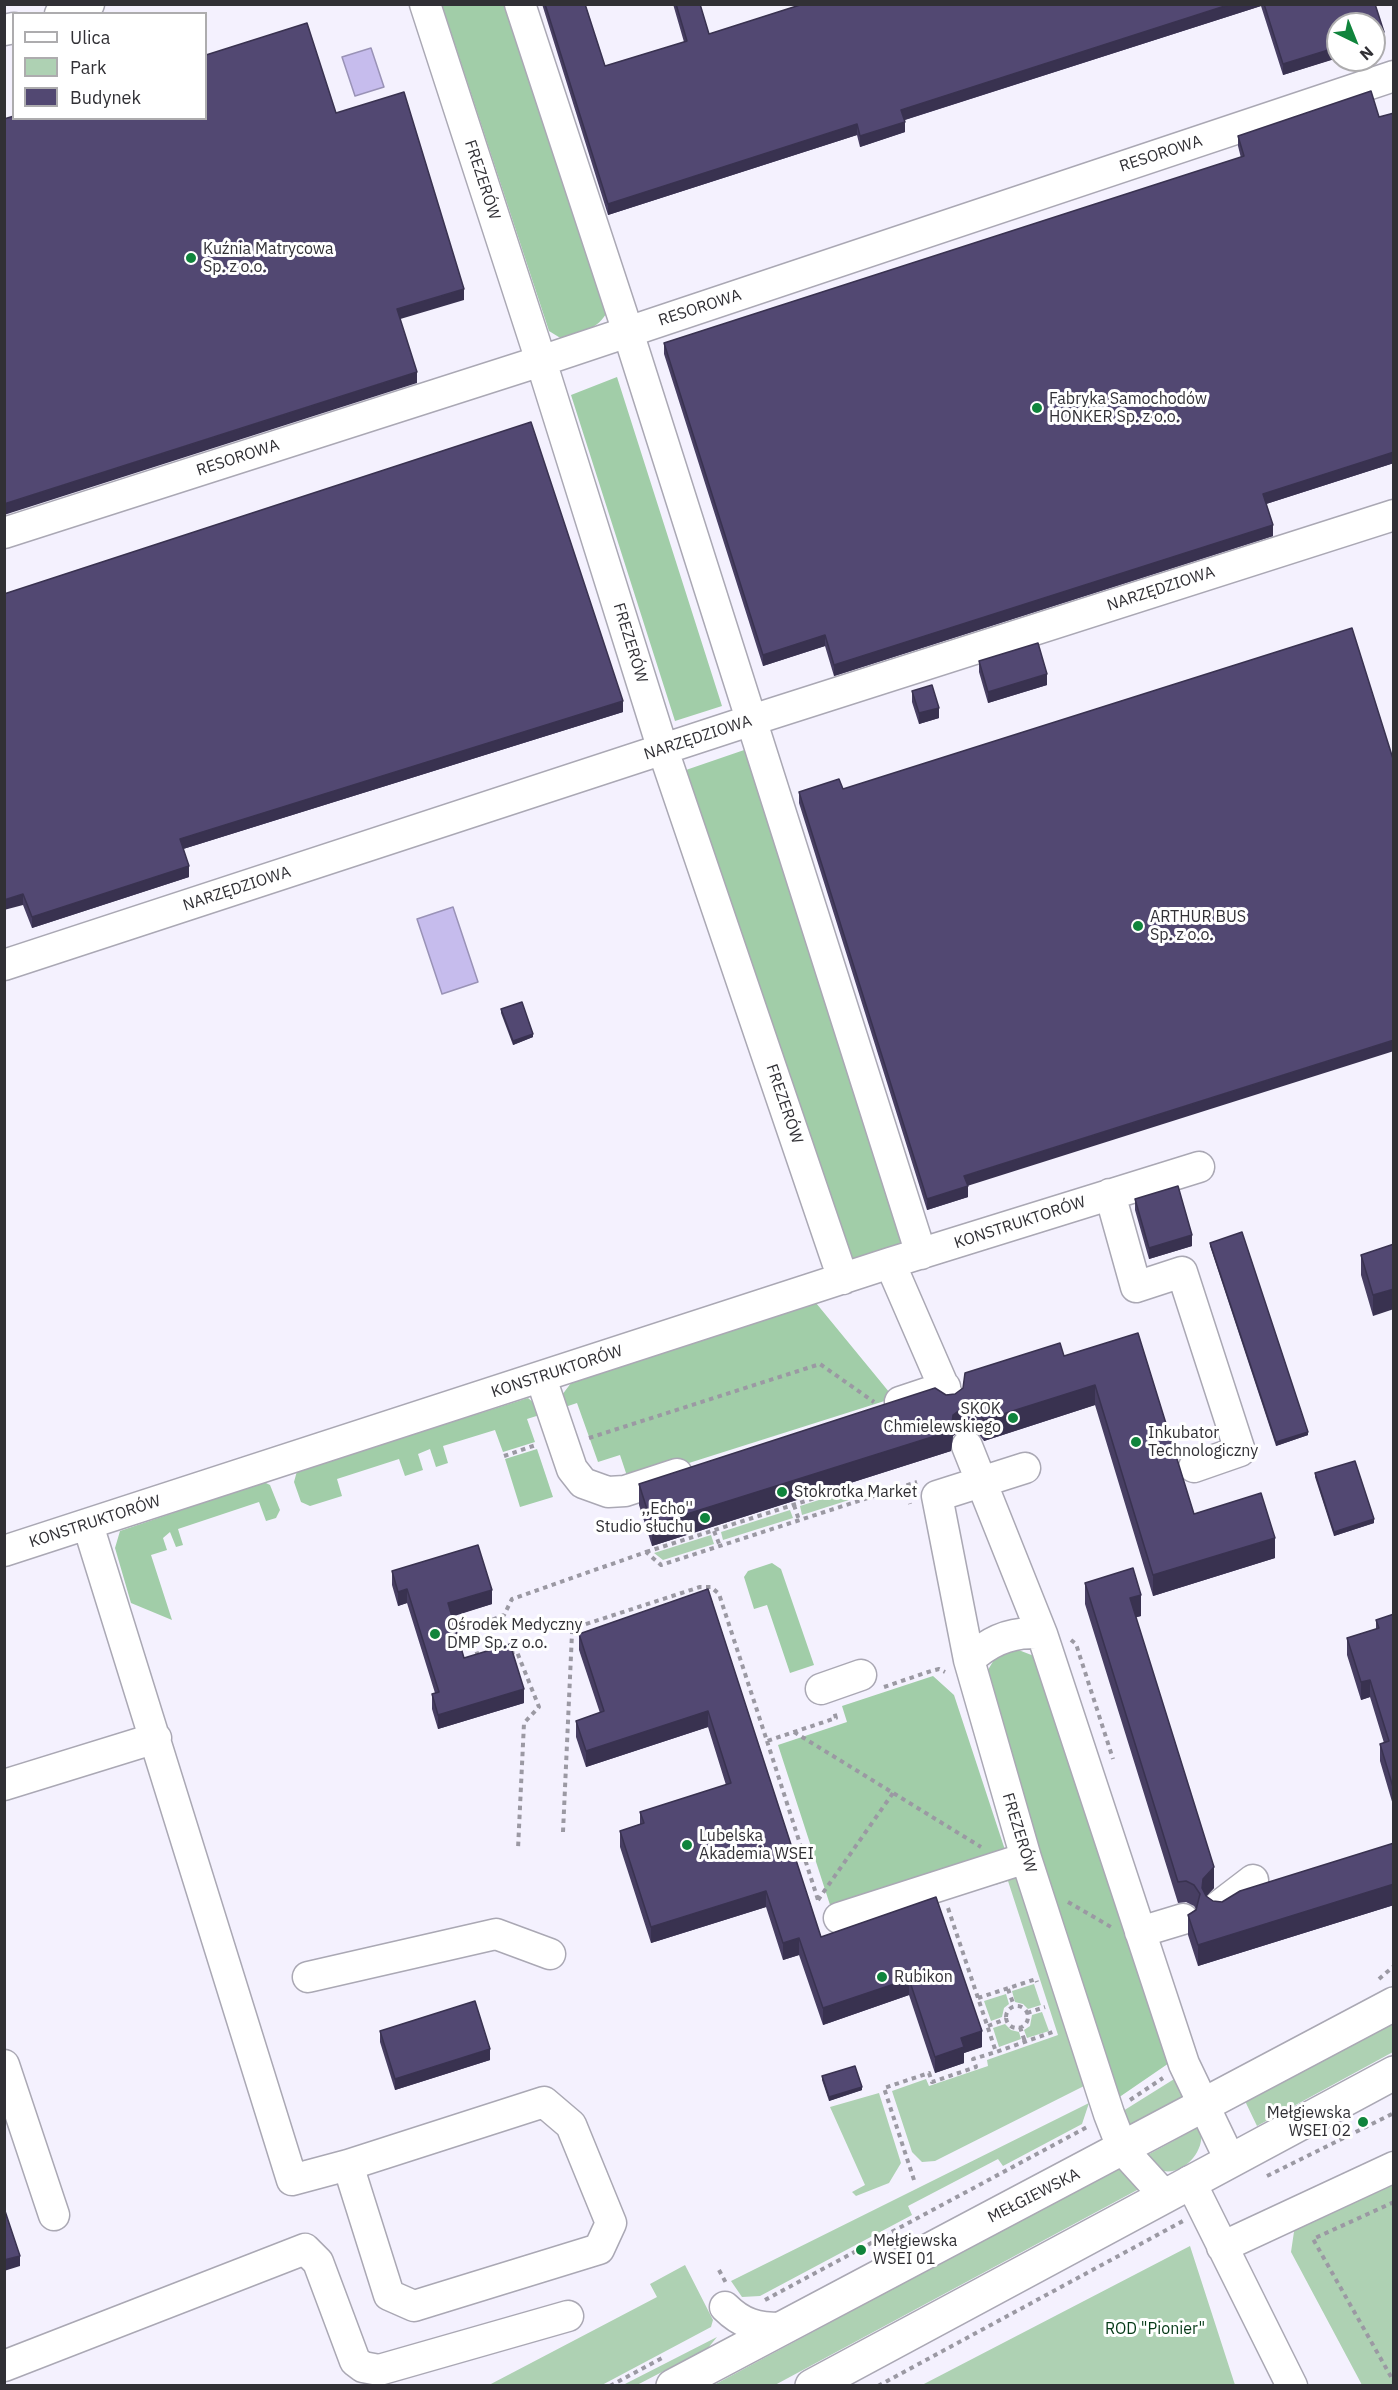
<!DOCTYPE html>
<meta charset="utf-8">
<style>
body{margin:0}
#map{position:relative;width:1398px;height:2390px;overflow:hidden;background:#f4f1fe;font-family:"IBM Plex Sans",sans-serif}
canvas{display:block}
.frame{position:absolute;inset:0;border:6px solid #313035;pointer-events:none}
.legend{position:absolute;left:12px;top:12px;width:195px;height:108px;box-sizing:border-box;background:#fff;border:2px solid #adacae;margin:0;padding:8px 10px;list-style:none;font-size:18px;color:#313035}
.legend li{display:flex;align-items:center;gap:12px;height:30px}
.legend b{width:30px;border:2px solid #adacae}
.north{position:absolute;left:1326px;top:12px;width:60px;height:60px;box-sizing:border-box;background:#fff;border:2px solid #adacae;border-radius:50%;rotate:137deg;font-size:16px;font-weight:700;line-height:24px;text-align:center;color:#313035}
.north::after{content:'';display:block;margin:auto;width:21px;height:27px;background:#10843c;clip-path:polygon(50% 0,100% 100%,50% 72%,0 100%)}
</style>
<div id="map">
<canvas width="1398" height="2390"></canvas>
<div class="frame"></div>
<ul class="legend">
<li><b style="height:8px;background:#fff"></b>Ulica</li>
<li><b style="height:16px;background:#aed1b3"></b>Park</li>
<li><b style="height:16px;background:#524872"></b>Budynek</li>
</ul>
<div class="north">N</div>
</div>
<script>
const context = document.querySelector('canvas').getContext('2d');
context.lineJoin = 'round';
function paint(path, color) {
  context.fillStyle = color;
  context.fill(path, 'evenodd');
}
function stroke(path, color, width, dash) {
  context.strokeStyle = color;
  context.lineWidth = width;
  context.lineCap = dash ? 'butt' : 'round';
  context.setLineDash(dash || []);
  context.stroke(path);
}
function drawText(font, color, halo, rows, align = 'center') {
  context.font = font + ' "IBM Plex Sans",sans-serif';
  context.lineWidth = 6;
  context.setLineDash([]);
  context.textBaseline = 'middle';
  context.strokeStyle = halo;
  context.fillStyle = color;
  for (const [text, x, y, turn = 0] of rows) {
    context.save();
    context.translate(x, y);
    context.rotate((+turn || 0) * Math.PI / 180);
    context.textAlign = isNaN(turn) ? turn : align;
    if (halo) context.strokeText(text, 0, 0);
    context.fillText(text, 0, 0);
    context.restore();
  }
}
paint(new Path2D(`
 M841 1493 849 1500 802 1515 800 1506Z
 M790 1510 793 1518 723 1540 721 1532Z
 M711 1535 714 1544 663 1560 654 1553Z
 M1016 1872 1084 2086 935 2161 922 2162 912 2152 892 2091 926 2079 929 2086 988 2066 987 2060 1058 2035 1008 1881 995 1885 993 1880Z
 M1034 1984 1041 2005 1028 2009 1023 2004 1015 2002 1012 1991Z
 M1006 1994 1009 2004 1004 2008 1002 2017 991 2021 984 2001Z
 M1042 2012 1049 2031 1027 2038 1024 2030 1030 2026 1032 2015Z
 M1393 2020V2052L1257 2126 1245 2101Z
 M1005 2024 1011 2030 1019 2032 1021 2039 999 2047 993 2028Z
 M1179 2076 1186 2095 1127 2126 1123 2111Z
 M879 2093 901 2163 889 2183 856 2196 852 2192 865 2185 830 2107Z
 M1089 2103 1082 2124 1003 2166 998 2159 908 2206 912 2215 760 2296 742 2297 731 2281Z
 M1197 2128 1201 2131C1205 2151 1184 2175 1163 2171 1154 2170 1149 2164 1142 2158Z
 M1118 2168 1139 2189 775 2385 712 2386Z
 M1393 2177V2385H1362L1291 2252 1295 2225Z
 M1190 2246 1235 2385H922Z
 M685 2265 713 2320 711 2327 602 2385H489L657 2297 650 2284Z
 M717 2337 708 2348 637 2385H623Z`), '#aed1b3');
paint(new Path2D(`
 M442 5H506L608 311C597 330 583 332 562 339L549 331Z
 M617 377 722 706 675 721 571 395Z
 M750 748 907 1246 849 1264 683 771Z
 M816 1303 894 1398 629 1482 620 1455 598 1462 577 1403 562 1408V1395L571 1383Z
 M528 1398 546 1413 527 1419 535 1442 503 1452 495 1430 443 1446 448 1463 436 1467 430 1449 418 1454 423 1470 405 1476 399 1459 337 1479 342 1496 310 1506 301 1502 294 1482 297 1471Z
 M537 1449 553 1497 520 1507 505 1459Z
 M264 1482 270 1485 280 1510 276 1518 266 1521 259 1502 178 1529 183 1545 176 1547 170 1532 163 1538 167 1550 151 1555 172 1620 131 1603 115 1548 120 1531Z
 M772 1563 781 1569 814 1665 790 1673 767 1605 754 1609 744 1577 748 1571Z
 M1016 1649 1034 1656 1172 2061 1118 2098 1050 1892 985 1675 995 1658Z
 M933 1676 954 1695 1006 1853 832 1911 778 1745 847 1722 842 1706Z`), '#a1cda8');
const water = new Path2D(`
 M371 48 384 87 355 96 342 57Z
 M453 907 478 982 442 994 417 919Z`);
paint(water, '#c6bced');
stroke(water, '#9992b6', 1.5);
const minor = new Path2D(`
 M425 4 541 361 663 750 843 1279
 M520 4 628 332 921 1254
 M60 14 89 4
 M4 30 14 28
 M4 533 541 361 1394 76
 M4 965 752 720 1394 515
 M1110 1194 1136 1287 1182 1272 1240 1451 1194 1467
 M890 1263 949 1399
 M541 1378 572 1469 583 1483 608 1492 625 1491 677 1474
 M900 1402 945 1387
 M967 1446 1042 1634 1184 2064 1230 2160
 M1025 1468 937 1496 969 1660 1026 1858 1109 2114 1123 2150 1164 2195
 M88 1525 292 2180 348 2165 544 2102 571 2125 611 2223 599 2249 414 2306 389 2295 348 2165
 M4 1551 890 1263 1199 1167
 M969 1660C989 1641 1013 1630 1042 1634
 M821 1689 861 1675
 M4 1785 156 1738
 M1219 1906 1253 1880
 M839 1918 1026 1858
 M1140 1932 1183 1919
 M308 1977 496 1934 550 1954
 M4 2065 54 2215
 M1190 2181 1292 2386
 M1222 2247 1394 2167
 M725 2307C742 2324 757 2328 781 2328
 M4 2366 305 2249 318 2262 355 2361 363 2367 379 2370 568 2316`);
const major = new Path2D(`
 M673 2386 1394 2004
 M812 2386 1394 2073`);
stroke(minor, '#aaa8b4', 33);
stroke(major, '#aaa8b4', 36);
stroke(new Path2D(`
 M589 1438 820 1364 874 1402
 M504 1456 536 1445
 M905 1486 910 1504
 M794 1505 799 1520
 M714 1531 720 1546
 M646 1552 843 1489 857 1501
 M1071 1640 1076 1644 1113 1759
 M458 1651 474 1645
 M510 1653 517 1652 539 1707 524 1723 518 1849
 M478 1656 469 1629 504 1615 512 1599 646 1552 661 1565 917 1482
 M884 1687 931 1671 939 1669 945 1672
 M794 1732 981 1847
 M767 1741 819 1903
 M563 1832 572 1633 580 1626 700 1587H711L719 1594 767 1741 836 1718 834 1711
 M818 1900 893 1793
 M1068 1902 1111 1927
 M948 1908 996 2052 1053 2032 1052 2029
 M1379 1979 1394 1966
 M1008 1989 1014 2006
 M978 1998 1036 1979 1037 1982
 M1006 2017a11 11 0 1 1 22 0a11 11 0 1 1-22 0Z
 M1027 2013 1045 2007
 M988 2026 1006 2019
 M1020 2027 1025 2042
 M1130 2100 1163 2078
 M1267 2176 1394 2113
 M914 2180 884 2088 929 2073 932 2082 976 2067 973 2059 996 2052
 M1394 2202 1313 2239 1394 2382
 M719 2270 726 2283
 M765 2300 1089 2126
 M610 2386 662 2358
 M878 2386 1183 2221`), '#9b99a3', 4, [4.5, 4.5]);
stroke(minor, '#fff', 30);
stroke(major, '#fff', 33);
paint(new Path2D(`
 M542 4H585L605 66 684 42 673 4H700L709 34 803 4H1375L1384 43 1283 75 1261 6 905 120V132L860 147 857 135 608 215Z
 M1394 113V463L1266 504 1273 536 834 676 825 646 763 666 664 354V343L1241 158 1238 146V136L1379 117Z
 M4 594 623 712 183 849 189 877 32 928 23 905Z
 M979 661 1047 685 988 703 979 672Z
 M912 691 939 718 919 724 912 702Z
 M799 792 968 1186V1197L927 1210 799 803Z
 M501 1009 533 1037 513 1045 501 1013Z
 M1135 1199 1192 1246 1149 1259 1135 1210Z
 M1210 1243 1308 1435 1276 1446 1210 1246Z
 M1394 1244 1373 1316 1361 1275V1255Z
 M1138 1333 1194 1514 1275 1558 1153 1596 1095 1405 984 1441 977 1432 961 1430 953 1436 951 1451 652 1546 639 1505V1484L946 1395 955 1394 1064 1356Z
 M1315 1473 1374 1523 1334 1536 1315 1477Z
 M392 1571 492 1604 452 1616 464 1658 524 1703 438 1729 432 1709V1694L435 1693 407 1603 398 1606 392 1585Z
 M1085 1583 1141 1616 1136 1617 1214 1888 1206 1896 1213 1901 1222 1902 1394 1843V1905L1198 1966 1188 1935V1915L1196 1909 1194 1906 1186 1902 1178 1903 1085 1604Z
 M708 1589 821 1937 936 1897 982 2047 964 2053V2063L935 2073 909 1995 823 2025 799 1955 783 1960 766 1907 651 1943 620 1847V1831L640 1824V1812L726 1785 708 1727 586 1767 576 1737V1721L600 1713 579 1650V1634Z
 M1394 1614 1393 1805 1380 1761V1744L1384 1743 1370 1697 1361 1700 1347 1655V1638L1376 1629V1620Z
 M380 2031 490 2060 395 2090 380 2042Z
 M822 2076 862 2090 829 2101 822 2080Z`), '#473e62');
paint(new Path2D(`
 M1231 4H1261V6L901 121V110Z
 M1384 32V43L1374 46V35Z
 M1338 47V58L1283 75V64Z
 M905 122V132L860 147V136Z
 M857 124V135L608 215V204Z
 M464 289V300L397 320V309Z
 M417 372V383L4 515V504Z
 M1394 452V463L1263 505V494Z
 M1273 525V536L834 676V665Z
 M825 635V646L763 666V655Z
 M1047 674V685L988 703V692Z
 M623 701V712L180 850V839Z
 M939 708V718L919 724V713Z
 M189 866V877L32 928V917Z
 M23 894V905L4 910V900Z
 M533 1034V1037L513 1045V1041Z
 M1394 1040V1051L964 1187V1176Z
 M968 1186V1197L927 1210V1199Z
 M1192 1235V1246L1149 1259V1248Z
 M1394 1289V1309L1373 1316V1295Z
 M1095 1385V1405L984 1441V1420Z
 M961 1409V1430L953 1436 951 1451 652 1546V1525Z
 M1308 1432V1435L1276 1446V1442Z
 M1374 1519V1523L1334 1536V1532Z
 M1275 1538V1558L1153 1596V1575Z
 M407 1589V1603L398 1606V1592Z
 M492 1590V1604L448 1618V1603Z
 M1141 1595V1616L1130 1619V1598Z
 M1370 1680V1697L1361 1700V1682Z
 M524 1689V1703L438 1729V1715Z
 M708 1711V1727L586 1767V1751Z
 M1214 1867V1888L1203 1900 1202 1888 1203 1879Z
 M1394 1884V1905L1198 1966V1945Z
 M766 1891V1907L651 1943V1927Z
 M799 1938V1955L783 1960V1943Z
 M909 1979V1995L823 2025V2008Z
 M982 2031V2047L964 2053V2063L935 2073V2057L961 2038Z
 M490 2049V2060L395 2090V2079Z
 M862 2087V2090L829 2101V2097Z
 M20 2256V2266L4 2271V2260Z`), '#393250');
const building = new Path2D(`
 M545 4H585L605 66 687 41 676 4H700L709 34 803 4H1231L901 110 905 122 860 136 857 124 608 204Z
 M1264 4H1375L1384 32 1374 35V24H1338V47L1283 64Z
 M307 23 336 113 404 92 464 289 397 309 417 372 4 504V119L14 116V118H206V55Z
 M1371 91 1379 117 1394 113V452L1263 494 1273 525 834 665 825 635 763 655 664 343 1244 156 1238 136Z
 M531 422 623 701 180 839 189 866 32 917 23 894 4 900V594Z
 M1352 628 1394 762V1040L964 1176 968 1186 927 1199 799 792 839 779 843 789Z
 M1038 643 1047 674 988 692 979 661Z
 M932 685 939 708 919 713 912 691Z
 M522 1002 533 1034 513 1041 501 1009Z
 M1178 1186 1192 1235 1149 1248 1135 1199Z
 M1242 1232 1308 1432 1276 1442 1210 1243Z
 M1394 1244V1289L1373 1295 1361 1255Z
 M1138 1333 1194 1514 1261 1493 1275 1538 1153 1575 1095 1385 984 1420 977 1411 961 1409 953 1415 951 1431 652 1525 639 1484 935 1388 946 1395 955 1394 963 1388 965 1373 1060 1343 1064 1356Z
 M1355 1461 1374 1519 1334 1532 1315 1473Z
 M478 1545 492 1590 448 1603 464 1658 510 1644 524 1689 438 1715 432 1694 439 1692 407 1589 398 1592 392 1571Z
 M1133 1568 1141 1595 1130 1598 1214 1867 1203 1879 1202 1888 1206 1896 1213 1901 1222 1902 1240 1891 1394 1843V1884L1198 1945 1188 1915 1196 1910 1200 1894 1194 1885 1186 1881 1178 1882 1085 1583Z
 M708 1589 821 1937 936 1897 982 2031 961 2038 964 2047 935 2057 909 1979 823 2008 799 1938 783 1943 766 1891 651 1927 620 1831 644 1823 640 1812 731 1783 708 1711 586 1751 576 1721 604 1711 579 1634Z
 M1394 1614V1787H1393L1380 1744 1389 1741 1370 1680 1361 1682 1347 1638 1379 1628 1376 1620Z
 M475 2001 490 2049 395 2079 380 2031Z
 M855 2066 862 2087 829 2097 822 2076Z
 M4 2208 20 2256 4 2260Z`);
paint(building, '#524872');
stroke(building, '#393250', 1.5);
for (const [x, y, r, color] of [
 [191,258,6,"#10843c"],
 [1037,408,6,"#10843c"],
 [1138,926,6,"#10843c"],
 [1013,1418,6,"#10843c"],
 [1136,1442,6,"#10843c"],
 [782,1492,6,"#10843c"],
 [705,1518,6,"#10843c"],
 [435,1634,6,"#10843c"],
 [687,1845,6,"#10843c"],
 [882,1977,6,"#10843c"],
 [1363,2122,6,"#10843c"],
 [861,2250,6,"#10843c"]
]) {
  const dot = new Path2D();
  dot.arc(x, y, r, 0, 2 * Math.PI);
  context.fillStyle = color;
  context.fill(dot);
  stroke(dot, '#fff', 2);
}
drawText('16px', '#313035', '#fff', [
 ["RESOROWA",1161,154,-18],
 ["FREZERÓW",482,180,72],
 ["RESOROWA",700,308,-18],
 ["RESOROWA",238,458,-18],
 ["NARZĘDZIOWA",1161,589,-18],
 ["FREZERÓW",630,643,73],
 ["NARZĘDZIOWA",698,738,-18],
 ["NARZĘDZIOWA",237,889,-18],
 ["FREZERÓW",784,1104,71],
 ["KONSTRUKTORÓW",1020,1223,-18],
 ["KONSTRUKTORÓW",557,1372,-18],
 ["KONSTRUKTORÓW",95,1522,-18],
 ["FREZERÓW",1019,1833,73],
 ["MEŁGIEWSKA",1034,2196,-27]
]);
drawText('16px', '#313035', '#fff', [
 ["Kuźnia Matrycowa",203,249],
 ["Sp. z o.o.",203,267],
 ["Fabryka Samochodów",1049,399],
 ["HONKER Sp. z o.o.",1049,417],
 ["ARTHUR BUS",1150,917],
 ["Sp. z o.o.",1150,935],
 ["SKOK",1001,1409,"right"],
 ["Chmielewskiego",1001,1427,"right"],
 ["Inkubator",1148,1433],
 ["Technologiczny",1148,1451],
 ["Stokrotka Market",794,1492],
 [",,Echo''",693,1509,"right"],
 ["Studio słuchu",693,1527,"right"],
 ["Ośrodek Medyczny",447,1625],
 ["DMP Sp. z o.o.",447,1643],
 ["Lubelska",699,1836],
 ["Akademia WSEI",699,1854],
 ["Rubikon",894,1977],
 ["Mełgiewska",1351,2113,"right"],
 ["WSEI 02",1351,2131,"right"],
 ["Mełgiewska",873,2241],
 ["WSEI 01",873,2259]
], 'left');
drawText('16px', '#063a17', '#fff', [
 ["ROD \"Pionier\"",1155,2329]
]);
</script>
